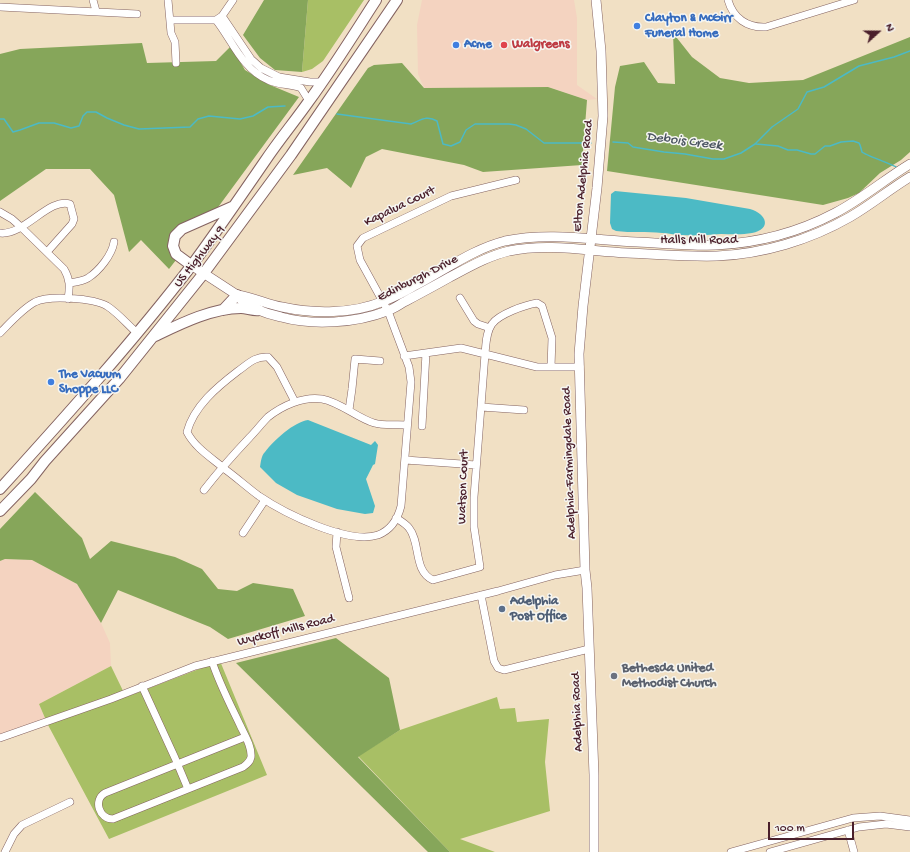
<!DOCTYPE html>
<style>
body{margin:0}
#map{position:relative;width:910px;height:852px;overflow:hidden;background:#f1e0c4;font-family:"Gochi Hand",sans-serif}
canvas{display:block}
.north{position:absolute;left:858px;top:12px;width:40px;height:40px;-webkit-text-stroke:3px #f6f6f2;paint-order:stroke;rotate:69deg;font-size:11px;font-weight:700;line-height:16px;text-align:center;color:#4a1f2b}
.north::after{content:'';display:block;margin:auto;width:14px;height:18px;background:#4a1f2b;clip-path:polygon(50% 0,100% 100%,50% 72%,0 100%)}
.scale{position:absolute;left:768px;top:822px;width:86px;height:18px;box-sizing:border-box;border:2px solid #4a1f2b;border-top:0;padding-left:5px;font-size:12px;line-height:14px;white-space:nowrap;color:#4a1f2b;-webkit-text-stroke:3px #f6f6f2;paint-order:stroke}
</style>
<div id="map">
<canvas width="910" height="852"></canvas>
<div class="north">N</div>
<div class="scale">100 m</div>
</div>
<script>
const context = document.querySelector('canvas').getContext('2d');
context.lineJoin = 'round';
function paint(path, color) {
  context.fillStyle = color;
  context.fill(path, 'evenodd');
}
function stroke(path, color, width, dash) {
  context.strokeStyle = color;
  context.lineWidth = width;
  context.lineCap = dash ? 'butt' : 'round';
  context.setLineDash(dash || []);
  context.stroke(path);
}
function drawText(font, color, halo, rows, align = 'center') {
  context.font = font + ' "Gochi Hand",sans-serif';
  context.lineWidth = 3;
  context.setLineDash([]);
  context.textBaseline = 'middle';
  context.strokeStyle = halo;
  context.fillStyle = color;
  for (const [text, x, y, turn = 0] of rows) {
    context.save();
    context.translate(x, y);
    context.rotate((+turn || 0) * Math.PI / 180);
    context.textAlign = isNaN(turn) ? turn : align;
    if (halo) context.strokeText(text, 0, 0);
    context.fillText(text, 0, 0);
    context.restore();
  }
}
paint(new Path2D(`
 M422 0H574L577 18V85L597 99 587 100 548 87 424 88 418 74 417 25Z
 M5 559 32 560 77 584 101 623 110 643 111 666 39 704 48 725 0 742V561Z`), '#f4d3c0');
paint(new Path2D(`
 M308 0H364L323 61 312 69 302 72Z
 M220 661 267 775 109 839 48 725 39 704 111 666 126 697Z
 M497 697 500 709 515 708 517 722 549 719 545 762 550 811 460 839 495 852H450L358 756 400 730Z`), '#a8bf65');
paint(new Path2D(`
 M264 0H308L302 72 275 70 260 58 243 35Z
 M673 33 692 57 720 78 749 83 803 80 910 37V152L901 160 880 173 859 193 848 198 823 205 607 171 615 87 620 66 644 62 658 83 675 84Z
 M142 43 147 63 216 61 231 46 245 70 270 85 299 97 216 210 178 228 176 260 169 269 141 240 129 252 114 195 90 169H46L0 201V54L20 49Z
 M402 63 424 88 548 87 587 100 582 165 483 172 464 165 382 149 366 157 351 188 327 168 293 175 368 68 374 65Z
 M35 492 82 538 90 559 111 541 175 557 202 569 218 589 237 591 253 583 293 589 305 616 228 639 210 627 118 590 101 623 77 584 32 560 5 559 0 561V529Z
 M336 638 389 678 400 730 358 757 450 852H428L236 663Z`), '#86a65a');
paint(new Path2D(`
 M615 191 686 198 750 209C767 214 772 229 752 233 742 235 731 234 721 234 707 235 694 236 681 235 674 235 668 233 662 233 647 231 631 233 616 231L612 229 610 223 611 194Z
 M308 420 371 445 375 441 378 445 375 464 373 465 366 479 375 506 373 513 365 514 337 509 297 495 276 483 260 467C261 462 261 456 265 452 274 440 294 422 308 420Z`), '#4cbac5');
stroke(new Path2D(`
 M337 114 411 124C421 120 427 115 437 121L443 144 451 146 460 142 466 130 475 124H509L516 125 526 129 544 143H591
 M0 119H4L13 132 20 130 39 123H54L71 128 79 126 83 116 87 112H96L107 118 124 125 139 129 190 127 198 119 209 116 240 119 253 116 268 107 285 106
 M613 142 628 143 633 147 664 152 685 154 713 159H724L741 153 755 144 772 127 798 109 807 92 824 87 859 66 894 57 910 51
 M756 144 778 146 788 150H797L811 154H815L825 146H830L841 142 853 141 859 143C861 146 861 149 862 152 865 155 892 164 898 168`), '#4cbac5', 1.5);
const minor = new Path2D(`
 M93 0 96 11
 M168 0 171 33 175 42 176 63
 M728 0C733 18 747 28 766 27L854 0
 M0 7 137 14
 M222 16 251 59 261 68 279 77 310 82H323
 M170 20H216L222 16 233 0
 M216 20C232 40 242 69 268 80 278 85 290 84 301 88L309 101
 M0 212 12 219 21 227 64 269C70 279 70 287 68 299
 M0 233C24 236 49 197 70 204L74 219 72 224 47 252
 M70 283C76 282 83 281 88 278 99 271 112 255 114 242
 M460 298 474 321 478 324 490 328
 M0 333C10 323 22 309 35 302 49 295 93 298 107 306 118 313 127 324 137 333
 M404 356 461 348 537 367H580
 M295 402 277 367 268 357C255 356 248 364 238 371 217 387 194 406 187 432 195 448 212 458 226 470 237 478 248 488 259 496 284 513 348 545 378 535 391 530 398 518 401 506L411 382 409 367 388 311 360 260 357 246 363 238 451 196 516 180
 M481 407 524 410
 M349 410 352 389 355 359 380 361
 M422 426 426 353
 M405 460 476 465
 M204 490C218 472 234 454 250 437 256 431 262 423 268 417 282 406 303 396 322 399 340 402 357 418 374 423 384 426 397 424 407 425
 M396 518C401 521 406 524 409 528 421 543 413 571 433 580L480 567 474 527V497L485 354C486 344 486 332 492 324 499 314 525 305 537 303L542 306 552 338 551 367
 M337 532 336 547 349 598
 M243 533 265 500
 M481 595 494 661 498 668 504 670 589 649
 M212 661C219 683 230 704 240 725 244 734 252 746 251 757 250 762 247 764 243 767L113 819C99 819 93 800 105 793L245 737
 M142 686 175 758 188 789
 M0 738 111 699 195 666 498 591 555 575 585 570
 M848 830 854 852
 M5 852 14 834 22 825 70 802
 M731 852 853 818 880 816 910 820
 M770 852 859 827 886 824 910 827`);
const major = new Path2D(`
 M191 265 237 295C245 307 267 314 281 317 313 326 356 323 387 311 394 309 400 304 406 301 421 293 436 285 450 277 469 267 488 256 509 251 548 243 588 251 627 253 657 254 687 257 717 256 763 254 810 240 850 217 871 205 890 189 910 177
 M237 295C252 297 267 304 282 307 314 314 353 314 384 301 395 297 406 291 416 285 445 270 473 249 505 241 548 232 594 240 637 242 663 243 689 246 716 245 757 243 799 232 835 213 862 199 885 179 910 164
 M594 852V775L587 588 585 570 579 354 583 306 597 188 603 116 601 51 596 0`);
const highway = new Path2D(`
 M191 265 176 254 173 246 175 236 182 229 234 206
 M223 310 237 295
 M155 336C180 324 212 308 241 308 247 308 253 311 259 310
 M0 489C66 416 132 343 192 265 217 231 241 196 265 161 279 140 295 121 309 101 333 68 354 34 376 0
 M0 511 31 479 45 461 119 379 204 273 291 155 397 0`);
stroke(minor, '#846361', 8);
stroke(major, '#846361', 10);
stroke(highway, '#846361', 12);
stroke(minor, '#fff', 7);
stroke(major, '#fff', 9);
stroke(highway, '#fff', 10);
for (const [x, y, r, color] of [
 [637,26,4,"#3f7fe0"],
 [456,45,4,"#3f7fe0"],
 [504,45,4,"#e0444e"],
 [51,382,4,"#3f7fe0"],
 [502,609,4,"#5c6f8a"],
 [614,676,4,"#6b7280"]
]) {
  const dot = new Path2D();
  dot.arc(x, y, r, 0, 2 * Math.PI);
  context.fillStyle = color;
  context.fill(dot);
  stroke(dot, '#f6f6f2', 1.5);
}
drawText('bold 13px', '#366cbe', '#f6f6f2', [
 ["Clayton & McGirr",645,19],
 ["Funeral Home",645,34],
 ["Acme",464,45],
 ["The Vacuum",59,375],
 ["Shoppe LLC",59,390]
], 'left');
drawText('bold 13px', '#be3a42', '#f6f6f2', [
 ["Walgreens",512,45]
], 'left');
drawText('13px', '#4a1f2b', '#f6f6f2', [
 ["Elton Adelphia Road",584,176,-84],
 ["Kapalua Court",400,207,-26],
 ["Halls Mill Road",699,241],
 ["US Highway 9",200,257,-52],
 ["Edinburgh Drive",418,279,-27],
 ["Adelphia-Farmingdale Road",570,463,-92],
 ["Watson Court",464,487,-88],
 ["Wyckoff Mills Road",286,631,-14],
 ["Adelphia Road",578,712,-92]
]);
drawText('bold 13px', '#4e5e75', '#f6f6f2', [
 ["Adelphia",510,602],
 ["Post Office",510,617]
], 'left');
drawText('bold 13px', '#5b616d', '#f6f6f2', [
 ["Bethesda United",622,669],
 ["Methodist Church",622,684]
], 'left');
drawText('italic 14px', '#4b5561', '#f6f6f2', [
 ["Debois Creek",684,142,7]
]);
</script>
